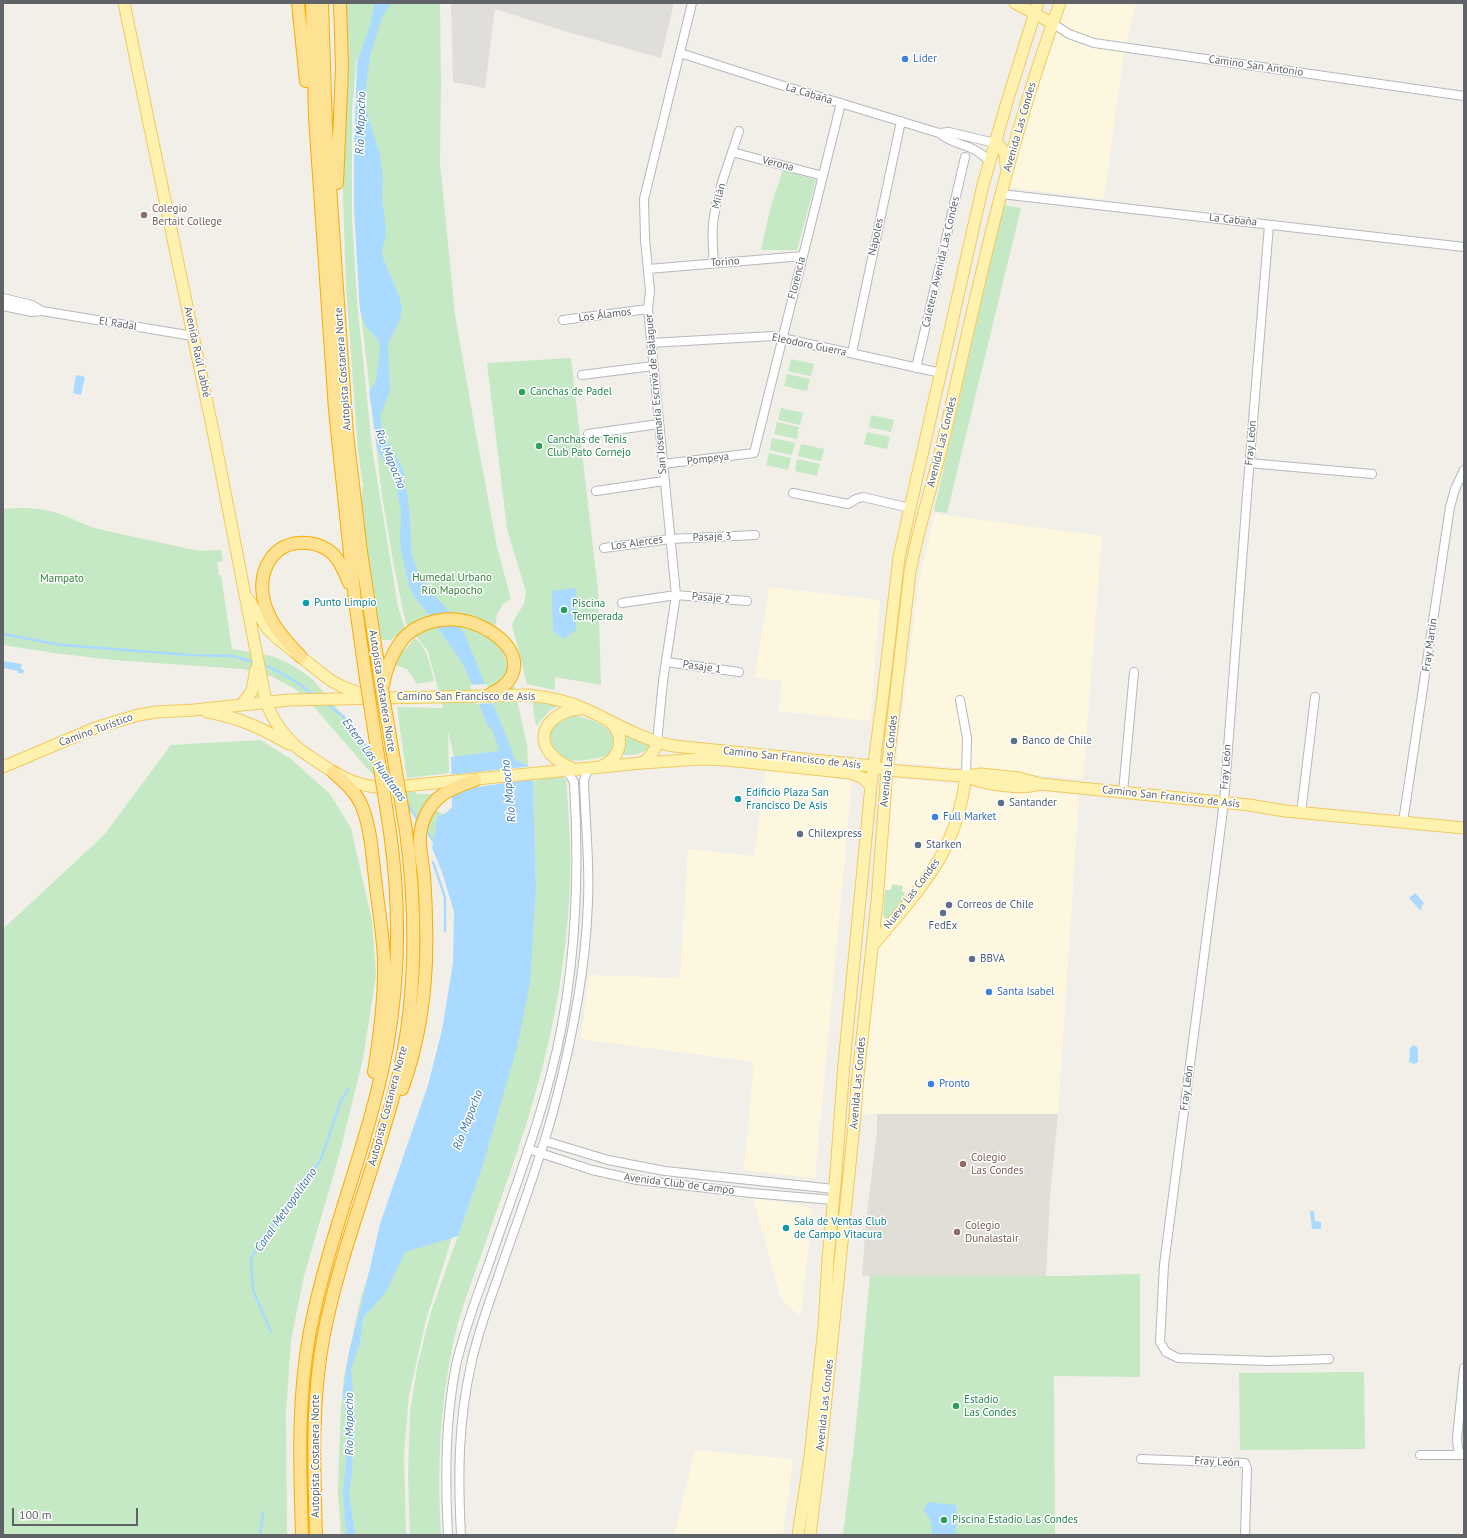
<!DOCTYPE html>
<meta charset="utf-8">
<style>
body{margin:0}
#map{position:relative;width:1467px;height:1538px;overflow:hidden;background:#f1efe8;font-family:"PT Sans",sans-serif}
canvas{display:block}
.frame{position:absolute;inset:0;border:4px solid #5f6368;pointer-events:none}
.scale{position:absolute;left:12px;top:1508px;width:126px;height:18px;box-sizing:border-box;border:2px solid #5f6368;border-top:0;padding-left:5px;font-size:12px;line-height:14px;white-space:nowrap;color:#5f6368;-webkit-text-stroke:3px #fff;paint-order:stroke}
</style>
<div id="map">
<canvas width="1467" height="1538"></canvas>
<div class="frame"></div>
<div class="scale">100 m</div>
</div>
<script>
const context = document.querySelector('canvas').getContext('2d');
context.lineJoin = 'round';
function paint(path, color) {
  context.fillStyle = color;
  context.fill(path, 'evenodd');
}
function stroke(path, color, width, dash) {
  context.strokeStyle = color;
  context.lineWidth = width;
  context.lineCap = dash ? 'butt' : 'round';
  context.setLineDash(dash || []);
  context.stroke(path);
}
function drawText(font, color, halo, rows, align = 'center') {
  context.font = font + ' "PT Sans",sans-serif';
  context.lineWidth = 3;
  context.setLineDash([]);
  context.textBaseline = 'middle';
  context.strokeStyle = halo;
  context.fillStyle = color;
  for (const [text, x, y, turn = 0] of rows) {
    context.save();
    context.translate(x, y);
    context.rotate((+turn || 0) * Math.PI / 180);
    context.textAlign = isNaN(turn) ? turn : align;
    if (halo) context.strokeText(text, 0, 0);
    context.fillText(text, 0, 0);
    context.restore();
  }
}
paint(new Path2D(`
 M1065 3H1136L1124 52 1104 199 1007 187 1049 43Z
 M935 514 1102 536 1083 779 896 762 919 580Z
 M769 587 880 600 870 721 778 711 782 681 755 677Z
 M766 768 852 781 815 1178 744 1170 754 1062 581 1039 589 975 680 978 688 849 754 856Z
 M892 778 1079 795 1058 1114H861Z
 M753 1198 805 1206 811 1209 812 1212 801 1316 789 1307 781 1298Z
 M695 1450 793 1459 783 1535H674Z`), '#fef7e0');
paint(new Path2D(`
 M451 3H674L661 58 564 31 495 9 485 88 453 82Z`), '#e0deda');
paint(new Path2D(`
 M877 1114H1058L1050 1196 1046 1276H862L866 1222 877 1132Z`), '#e1ded6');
paint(new Path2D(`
 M346 3H440L441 82 440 163 455 315 472 412 497 547 511 599 503 604 497 614 495 628 513 682 527 745 529 784 454 1231 426 1320 409 1395 404 1454 406 1535H341L338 1493 339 1456 341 1409 344 1376 361 1297 435 1078 458 949 456 903 438 847 420 822 417 829 415 817 365 766 314 707 295 689 271 676 242 669 113 660 54 653 3 645V509C22 507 45 508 63 515 75 519 85 526 98 529L199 551 221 550 223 561 217 562 219 575H221L232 649 272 656 286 662 303 672 314 681 365 742 407 787 417 794H433L427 802C437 811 442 818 455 811L456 766 448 731 449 773 407 778 397 707 443 708 428 651 406 624 394 566 382 496 359 296 357 53 352 110V220L357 301 372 448 398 607 405 628 391 640H382L373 604 360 511 363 485 358 451 346 286 342 166 347 54Z
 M783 170 816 180 797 250H761L771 206Z
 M1003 205 1021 208 947 513 934 511Z
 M571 358 598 590 601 685 555 677V690L527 684 512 625 515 618 524 604 526 592 507 529 487 363Z
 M791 359 814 364 811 376 788 371Z
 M787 374 810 379 807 391 784 386Z
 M781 408 803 413 800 425 778 420Z
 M871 415 894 420 891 432 869 427Z
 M777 422 799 427 797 439 774 434Z
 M867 432 890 437 887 449 864 444Z
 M772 438 795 443 792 455 770 450Z
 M801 444 824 449 821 461 798 456Z
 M769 453 791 458 788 470 766 465Z
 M797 459 820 464 817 476 795 471Z
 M415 638C428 649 430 665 434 681L417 684 407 669 395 665 399 656Z
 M532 700 561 704 550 710 536 726Z
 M572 715C587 718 604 723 614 735V747L608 756C595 758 576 764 564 758 548 749 544 725 563 717 566 716 569 716 572 715Z
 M624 734 632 738 650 744 651 747C643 754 633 755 623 755L625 745Z
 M260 740 291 759 330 794 351 828 372 921 376 975 363 1059 340 1152 304 1276 291 1340 286 1412 287 1535H3V929L104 835 171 745Z
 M558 776 563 777 566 780C569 815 571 850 570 885 567 954 555 1024 536 1091 521 1145 501 1197 483 1250 474 1275 464 1301 457 1327 440 1396 437 1465 441 1535H410L408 1475 410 1411 418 1363 431 1312 483 1165 536 886 533 781Z
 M892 884 903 886 902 892H905L903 900 887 919H885L883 915 885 890H891Z
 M1140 1274V1377L1054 1376 1055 1535H843L855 1436 870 1276H1064Z
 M1364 1372 1365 1449 1240 1450 1239 1373Z`), '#c5e8c5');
paint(new Path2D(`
 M374 3H391L382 17 370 56 365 95 367 112 380 155 383 179 382 199 386 228 385 239 382 250 383 258 399 296 402 308 400 320 388 343 390 391 380 416 381 424 386 439 403 469 410 516 411 552 416 568 430 591 452 614 465 635 511 748 514 759 531 767 533 781 536 886 530 983 517 1047 483 1165 458 1236 405 1252 387 1290 375 1305 363 1317 360 1343 351 1369 355 1418 352 1472 349 1493 355 1535H346L343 1493 347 1451 348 1426 343 1393 349 1352 362 1302 380 1224 428 1085 442 1030 453 963 454 912 442 872 432 848 438 816 445 814 452 807 451 757 499 751 493 731 486 723 484 717 471 682 463 664 426 611 413 595 409 585 401 551 400 537 401 510 395 480 393 473 379 453 377 447 369 391 376 381 380 347 378 340 365 325 360 311 354 209V148L357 65C362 44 373 25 374 3Z
 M76 375 85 377 81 395 73 393Z
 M576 588V630L563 639 553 630 552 591Z
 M3 661 22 664 21 669 24 670 23 674 18 673V671L3 668Z
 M1415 893 1424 903 1421 907 1422 908 1420 910 1409 898Z
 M1414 1045 1418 1048V1062L1414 1064 1409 1062 1410 1048Z
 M1310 1211H1314L1315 1221 1321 1222V1229H1312Z
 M930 1501 934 1503 956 1505 957 1517 955 1535H932C932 1525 931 1517 923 1510Z`), '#aadaff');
paint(new Path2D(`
 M487 684 495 703 476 704 470 685Z
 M533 766 535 779 469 788 451 796 450 775Z`), '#f1efe8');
stroke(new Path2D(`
 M3 634 62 645 190 655 233 656 256 663
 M263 665C281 671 300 684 315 696
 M326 703 343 716 374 758
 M386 774 393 783
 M406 802 419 821
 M426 830 434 842
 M433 862 445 897V931
 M271 1332 253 1290 251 1259 262 1239 280 1215 297 1197 321 1159 340 1103 348 1089
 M260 1535 263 1512`), '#aadaff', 2.5);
const minor = new Path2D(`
 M1052 23 1069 34 1094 43 1464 96
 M680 53 771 82 939 133 949 132 995 143
 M939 133C955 147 975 143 989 162
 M732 152 823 176
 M1001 194 1464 247
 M1269 225 1248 482 1224 802 1164 1265 1160 1342 1166 1352 1178 1358 1269 1361 1329 1359
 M714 263C713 248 711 232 714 217 718 188 730 160 739 131
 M648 269 803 256
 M3 298 32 305 42 311
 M3 306 32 312 42 311 193 336
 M563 320 648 309
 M651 343 773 336 941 373
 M852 353 901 121
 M916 368 965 157
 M582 375 653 366
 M588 434 659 424
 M1249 463 1372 474
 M663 464 754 453 841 103
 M596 491 664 481
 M793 493 848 504 856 499 863 497 910 508
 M604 548 670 539 755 535
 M622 603 676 595 747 601
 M666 662 739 672
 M960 700 967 738 966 776
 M657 742 663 681 676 595 648 309 650 291 645 239 644 199 692 3
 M1123 792 1134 672
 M1301 813 1315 697
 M1403 822 1450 507 1455 489 1464 470
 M545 1141 608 1160 665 1171 834 1189
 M528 1149 592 1170 637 1180 751 1193 833 1200
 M1420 1455H1464
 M1462 1455 1458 1450 1457 1438 1464 1368
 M1141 1459 1245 1463 1247 1468 1245 1535
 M448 1535C445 1478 445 1421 456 1365 464 1331 476 1298 488 1266 510 1202 534 1139 551 1074 576 979 580 879 574 782L569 774 564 771
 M461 1535C458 1478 458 1422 471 1365 477 1335 488 1306 498 1277 517 1221 539 1165 554 1108 572 1040 586 971 588 901 590 861 585 822 584 781L586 774 589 768`);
const major = new Path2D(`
 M124 3 214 436 266 702C273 721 285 737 300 750 329 769 347 785 383 788L642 763 701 759 727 760 851 773 863 778 871 786
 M1015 3 1052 23
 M995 143C1005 148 1006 156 1006 166
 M248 599 267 628 278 639 330 680 343 687 365 695
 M242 704 252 691 256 669
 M207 712C238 717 261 728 289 744
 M642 763C650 758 655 751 657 742
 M602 766C621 758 626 736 610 722
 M3 767 95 728 138 715 156 712 194 710 289 700 528 695C548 697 567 701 585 709 614 722 642 740 674 746L873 766 887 770 948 775 966 776 981 774 1019 778 1041 784 1249 805 1285 811 1464 828
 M576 770C567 766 557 762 550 753 532 730 558 709 581 709
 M966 776C983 785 1022 790 1040 784
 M873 945C895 919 919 892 937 863 953 837 962 806 966 776
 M798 1535 810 1457 824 1327 828 1259 836 1172 844 1064 871 786 883 695 899 557 983 185 1007 102 1038 3
 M810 1535 822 1438 855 1115 857 1085 877 902 887 770 910 572C919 524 935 477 946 429 978 286 1009 141 1060 3`);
const highway = new Path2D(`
 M298 3 306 81
 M312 3 315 117 335 410 355 601 366 679
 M322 3 326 128 347 434 361 552 382 690
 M337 183 342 68 340 3
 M301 657C287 642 271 625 265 605 255 574 272 539 308 543 317 544 326 547 333 554 341 562 345 573 349 583
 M383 685C386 669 392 653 402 640 415 624 440 617 460 620 484 623 524 647 512 675 508 685 498 690 489 695
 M333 772C344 782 355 791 361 804 371 827 372 854 375 878 378 906 383 933 384 960 385 998 380 1035 374 1072
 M402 1089C421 1037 428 978 426 922 426 907 425 891 424 876 422 857 416 838 424 819 434 794 451 789 475 780
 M302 1535C300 1465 297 1401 310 1331 329 1234 369 1143 387 1047 400 975 400 904 390 832
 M316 1535C314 1468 311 1401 324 1334 341 1247 377 1164 398 1078 417 997 417 914 406 831`);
stroke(minor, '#b5b8bc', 10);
stroke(major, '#f2c960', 13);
stroke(highway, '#f9ab00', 14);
stroke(minor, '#fff', 8);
stroke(major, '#fff2af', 11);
stroke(highway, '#fde293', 12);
const highwayBridge = new Path2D(`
 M366 679 390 832
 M382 690 406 831`);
stroke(highwayBridge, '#f9ab00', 14, []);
stroke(highwayBridge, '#fde293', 12);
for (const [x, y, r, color] of [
 [905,59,4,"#3f7fe0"],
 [144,215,4,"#8d6e63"],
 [522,392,4,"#2e9e5b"],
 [539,446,4,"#2e9e5b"],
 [306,603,4,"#0f9aa8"],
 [564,610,4,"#2e9e5b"],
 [1014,741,4,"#5c6f8a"],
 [738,799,4,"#0f9aa8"],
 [1001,803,4,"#5c6f8a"],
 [935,817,4,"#3f7fe0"],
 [800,834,4,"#5c6f8a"],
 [918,845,4,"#5c6f8a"],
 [949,905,4,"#5c6f8a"],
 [943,913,4,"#5c6f8a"],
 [972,959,4,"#5c6f8a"],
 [989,992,4,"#3f7fe0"],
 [931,1084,4,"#3f7fe0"],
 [963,1164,4,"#8d6e63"],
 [786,1228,4,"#0f9aa8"],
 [957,1232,4,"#8d6e63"],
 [956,1406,4,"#2e9e5b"],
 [944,1520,4,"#2e9e5b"]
]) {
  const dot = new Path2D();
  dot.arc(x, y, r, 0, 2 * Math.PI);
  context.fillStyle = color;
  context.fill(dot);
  stroke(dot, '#fff', 1.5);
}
drawText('11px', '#366cbe', '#fff', [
 ["Lider",913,59],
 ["Full Market",943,817],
 ["Santa Isabel",997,992],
 ["Pronto",939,1084]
], 'left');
drawText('11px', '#5f6368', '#fff', [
 ["Camino San Antonio",1256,66,8],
 ["La Cabaña",809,94,17],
 ["Avenida Las Condes",1020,127,-74],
 ["Verona",778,164,14],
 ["Milán",719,196,-75],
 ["La Cabaña",1233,220,6],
 ["Nápoles",876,237,-78],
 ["Torino",725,262,-4],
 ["Caletera Avenida Las Condes",941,262,-77],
 ["Florencia",797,278,-76],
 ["Los Álamos",605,315,-7],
 ["El Radal",118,324,9],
 ["Eleodoro Guerra",809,345,12],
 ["Avenida Raúl Labbé",197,352,78],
 ["Autopista Costanera Norte",343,369,-94],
 ["San Josemaría Escrivá de Balaguer",656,394,-95],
 ["Avenida Las Condes",942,442,-76],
 ["Fray León",1251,443,-85],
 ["Pompeya",708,459,-7],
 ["Pasaje 3",712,537,-2],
 ["Los Alerces",637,543,-8],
 ["Pasaje 2",711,598,5],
 ["Fray Martín",1430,645,-82],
 ["Pasaje 1",702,667,8],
 ["Autopista Costanera Norte",382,691,81],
 ["Camino San Francisco de Asís",466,697],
 ["Camino Turístico",96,730,-20],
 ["Camino San Francisco de Asís",792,758,6],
 ["Avenida Las Condes",889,761,-84],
 ["Fray León",1226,767,-86],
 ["Camino San Francisco de Asís",1171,797,6],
 ["Nueva Las Condes",912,894,-53],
 ["Avenida Las Condes",858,1083,-85],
 ["Fray León",1187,1088,-83],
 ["Autopista Costanera Norte",388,1106,-75],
 ["Avenida Club de Campo",679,1184,7],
 ["Avenida Las Condes",825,1405,-84],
 ["Autopista Costanera Norte",316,1456,-90],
 ["Fray León",1217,1462,3]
]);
drawText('11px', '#785e54', '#fff', [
 ["Colegio",152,209],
 ["Bertait College",152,222],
 ["Colegio",971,1158],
 ["Las Condes",971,1171],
 ["Colegio",965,1226],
 ["Dunalastair",965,1239]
], 'left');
drawText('11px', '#27864d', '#fff', [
 ["Canchas de Padel",530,392],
 ["Canchas de Tenis",547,440],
 ["Club Pato Cornejo",547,453],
 ["Piscina",572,604],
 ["Temperada",572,617],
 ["Estadio",964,1400],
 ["Las Condes",964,1413],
 ["Piscina Estadio Las Condes",952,1520]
], 'left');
drawText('11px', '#348238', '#fff', [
 ["Humedal Urbano",452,578],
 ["Río Mapocho",452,591],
 ["Mampato",62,579]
]);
drawText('11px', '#0d838f', '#fff', [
 ["Punto Limpio",314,603],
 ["Edificio Plaza San",746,793],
 ["Francisco De Asis",746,806],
 ["Sala de Ventas Club",794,1222],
 ["de Campo Vitacura",794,1235]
], 'left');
drawText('11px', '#4e5e75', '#fff', [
 ["Banco de Chile",1022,741],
 ["Santander",1009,803],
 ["Chilexpress",808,834],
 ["Starken",926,845],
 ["Correos de Chile",957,905],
 ["FedEx",943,926,"center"],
 ["BBVA",980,959]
], 'left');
drawText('italic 12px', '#4174aa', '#fff', [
 ["Río Mapocho",361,123,-88],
 ["Río Mapocho",390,459,68],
 ["Estero Las Hualtatas",374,760,54],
 ["Río Mapocho",509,791,-96],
 ["Río Mapocho",468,1120,-69],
 ["Canal Metropolitano",286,1210,-55],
 ["Río Mapocho",350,1424,-90]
]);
</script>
